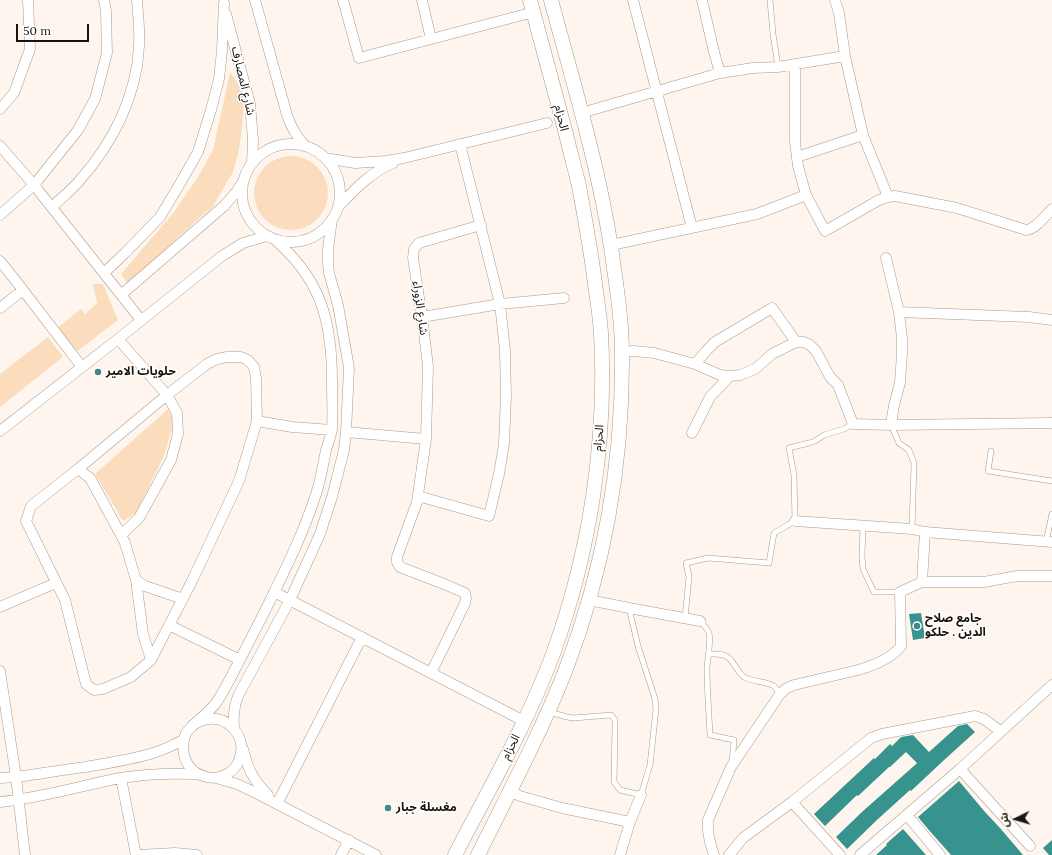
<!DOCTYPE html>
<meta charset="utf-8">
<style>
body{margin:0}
#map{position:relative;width:1052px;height:855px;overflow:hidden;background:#fef6ee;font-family:Lora,"Noto Sans Arabic",serif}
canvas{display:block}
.north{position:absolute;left:996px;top:799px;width:40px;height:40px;-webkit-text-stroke:3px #fff;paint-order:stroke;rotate:265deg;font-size:11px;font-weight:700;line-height:16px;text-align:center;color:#1b140d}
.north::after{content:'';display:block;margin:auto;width:14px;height:18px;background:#1b140d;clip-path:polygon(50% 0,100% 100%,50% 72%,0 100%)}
.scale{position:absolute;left:16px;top:24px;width:73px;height:18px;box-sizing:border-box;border:2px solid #1b140d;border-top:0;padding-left:5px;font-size:12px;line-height:14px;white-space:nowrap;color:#1b140d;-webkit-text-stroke:3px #fff;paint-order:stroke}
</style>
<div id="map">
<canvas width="1052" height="855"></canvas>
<div class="north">ش</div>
<div class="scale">50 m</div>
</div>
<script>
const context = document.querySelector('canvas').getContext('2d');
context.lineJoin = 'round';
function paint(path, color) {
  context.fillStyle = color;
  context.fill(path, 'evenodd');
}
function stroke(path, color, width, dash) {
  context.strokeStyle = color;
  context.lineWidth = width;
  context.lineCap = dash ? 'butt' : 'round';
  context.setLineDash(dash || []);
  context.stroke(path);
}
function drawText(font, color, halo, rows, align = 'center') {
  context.font = font + ' Lora,"Noto Sans Arabic",serif';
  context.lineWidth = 3;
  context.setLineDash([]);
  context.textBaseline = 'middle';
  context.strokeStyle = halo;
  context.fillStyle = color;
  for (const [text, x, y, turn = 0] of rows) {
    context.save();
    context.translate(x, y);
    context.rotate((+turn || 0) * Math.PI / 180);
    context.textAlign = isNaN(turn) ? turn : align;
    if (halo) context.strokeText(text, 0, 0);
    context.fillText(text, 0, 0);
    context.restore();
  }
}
paint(new Path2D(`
 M230 72 238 84 244 102 242 129 239 150 233 172 212 208 196 221 128 284 121 274 174 212 199 175 213 150 223 105Z
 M254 193a37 37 0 1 1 74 0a37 37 0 1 1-74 0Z
 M93 284H103L118 320 75 353 57 328 81 309 85 314 97 303Z
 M48 337 63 357 0 407V374Z
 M168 409 173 420 171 432 164 456 136 513 123 521 95 474Z`), '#fbddbe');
paint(new Path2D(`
 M921 613 925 638 913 640 909 614Z
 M967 724 975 732 943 761 911 791 910 790 878 819 847 849 836 837 863 811 915 765 917 763 906 752 890 767H889L858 796 857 795 825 826 814 814 874 758 875 759 890 744 892 746 901 737 913 735 929 752 958 726Z
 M959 781 985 812 1000 828 1023 855H951L928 829 918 817Z
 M903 829 926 855H876L887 845 886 844Z
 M1052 840V855H1049L1043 848Z`), '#36938e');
const lane = new Path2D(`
 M770 0 773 34 778 67
 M891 425 899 443 909 450 914 463 912 529
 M991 451 988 471 1052 481
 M863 526 862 556 863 569 874 592H900
 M1046 542 1052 514
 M685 618 689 577 686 563 708 558 769 563 774 533 795 521 794 475 789 448 809 443 815 441 824 435 844 429 853 424
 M700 621C704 625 707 628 709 633 711 640 708 658 707 667 707 690 709 712 710 735L734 740 732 763
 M708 654C713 654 721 653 726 656 734 660 736 671 744 677 753 682 765 681 774 686 776 688 778 691 780 694
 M549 712 567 717 574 718 611 715 615 720V726L614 782 620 790 641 795 650 765 656 709 655 699 638 646 629 608`);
const street = new Path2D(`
 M255 0 287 115C291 127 296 136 305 146
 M343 0 359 58 534 12
 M422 0 431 39
 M633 0 692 228
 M702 0 714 52 720 73
 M835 0 839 13 845 56 863 135 888 197
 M226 14 250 104 253 140 252 164
 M795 64V142L798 166 806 195 825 231 879 200 888 197 895 196 957 208 1026 230C1036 229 1045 216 1052 209
 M0 109 14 93 30 49 28 0
 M581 113 720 73 753 68 778 67 845 56
 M242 193a49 49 0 1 1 98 0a49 49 0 1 1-98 0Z
 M0 146 34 185 141 320
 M797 157 863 135
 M325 158 355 163 386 161 404 158 547 123
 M52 207C61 198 72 190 80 180 113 143 137 95 139 46 140 30 138 15 137 0
 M338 207C354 190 371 172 393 163
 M0 215 34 185 78 130 95 99 107 53 106 11 104 0
 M611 245 757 214 806 195
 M886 258 899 312 902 338V353L900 383 894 405 891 425
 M0 261 23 290 82 367
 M104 273 125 253 160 217 178 187 198 152 211 110 219 79 222 51 224 3
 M122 294 224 206 237 191 242 183
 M0 308 23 290
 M899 312 1029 317 1052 320
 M422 317 500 304 564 298
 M118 339 167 395 177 413 178 434 171 460 139 518 121 535
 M622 352 634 351 654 353 695 364 720 375 730 376 740 375 755 369 772 354 796 342H804L810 345 816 351 830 377 838 385 853 424 891 425 1052 423
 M695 364 707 350 715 342 772 308 796 342
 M257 421 292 427 332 430
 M0 431 118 339 222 256 243 243 267 236
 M346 432 426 439
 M692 433 710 397 730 376
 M78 469 167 395 207 364 217 359 227 357H241L248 360 254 367 256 378 257 421 239 481 192 581 151 660 131 677 103 689 94 690 86 684 65 600 26 521 31 506 78 469 90 478 121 535 125 543 136 580 145 586 183 599
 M418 496 489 516 499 474 504 444 506 396 505 350 500 304 460 144
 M795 521 912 529 925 532 1052 542
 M136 580 143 634 151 660
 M922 582H984L1017 576H1052
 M274 592 524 721
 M589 600 629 608 700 621
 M0 607 56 583
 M169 625 240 660
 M0 671 16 777 25 855
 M431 673 465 603 466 598 465 593 444 584 400 567 397 562V557L417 502 426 439 428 366 422 317 413 258 414 249 419 243 481 225
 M192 726C200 719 209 712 216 703 222 695 226 686 231 677 242 656 253 634 264 613 283 574 303 535 316 494 321 479 323 465 326 450 328 443 331 436 332 429 333 413 332 397 332 381 332 321 321 279 274 239
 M234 728C233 716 234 705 239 694L290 600 320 534 332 497 344 450 346 432 349 368 338 305 329 273 328 263V249L332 219
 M243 749C248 769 253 780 268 795
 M960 769 1030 846
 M0 778 16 777C39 774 62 770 85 767 108 763 131 760 153 753 158 752 181 742 184 739 185 737 185 735 186 733 191 726 199 720 208 719 227 716 244 734 241 753 235 791 176 784 184 739
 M121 778 136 855
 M216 778 237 784 256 793 376 855
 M509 791 520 796 562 808 630 822
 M0 802C41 798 80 786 120 778 145 774 171 773 197 774
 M792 802 840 855
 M277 804 362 637
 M907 815 940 855
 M138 855 175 853 197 855
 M341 855 349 840
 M620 855 630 822 641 795
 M714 855C710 844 707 832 708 820L731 767 780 694 787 688 794 685 858 670C872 666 892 658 901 646L900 592 922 582 925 532
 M729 855 743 838 792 802 871 738 882 734 975 716 984 719 1000 731
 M860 855 960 769 1052 685`);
const secondary = new Path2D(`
 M455 855C489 789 527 724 553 654 590 552 607 441 601 333 600 316 597 300 595 284 591 251 585 219 579 186 575 169 570 152 566 134 554 89 542 45 530 0
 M478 855C508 794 541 733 566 669 604 569 623 461 622 354 622 319 616 283 611 247 598 164 573 82 551 0`);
stroke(lane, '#ac9986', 6);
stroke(street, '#ac9986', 11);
stroke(secondary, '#ac9986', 15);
stroke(lane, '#fff', 5);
stroke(street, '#fff', 10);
stroke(secondary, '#fff', 14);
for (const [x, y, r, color] of [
 [98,372,4,"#408883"],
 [917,626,4,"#408883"],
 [388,808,4,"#408883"]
]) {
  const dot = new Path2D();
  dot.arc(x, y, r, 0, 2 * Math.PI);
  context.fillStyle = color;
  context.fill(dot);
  stroke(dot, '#fff', 1.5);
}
drawText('12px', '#1b140d', '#fff', [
 ["شارع المصارف",243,81,77],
 ["الحزام",561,118,76],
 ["شارع الزوراء",420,308,82],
 ["الحزام",599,438,-85],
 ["الحزام",511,747,-63]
]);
drawText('bold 12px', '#1b140d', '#fff', [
 ["حلويات الامير",106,372],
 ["جامع صلاح",925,619],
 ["الدين . حلكو",925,633],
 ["مغسلة جبار",396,808]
], 'left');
</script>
